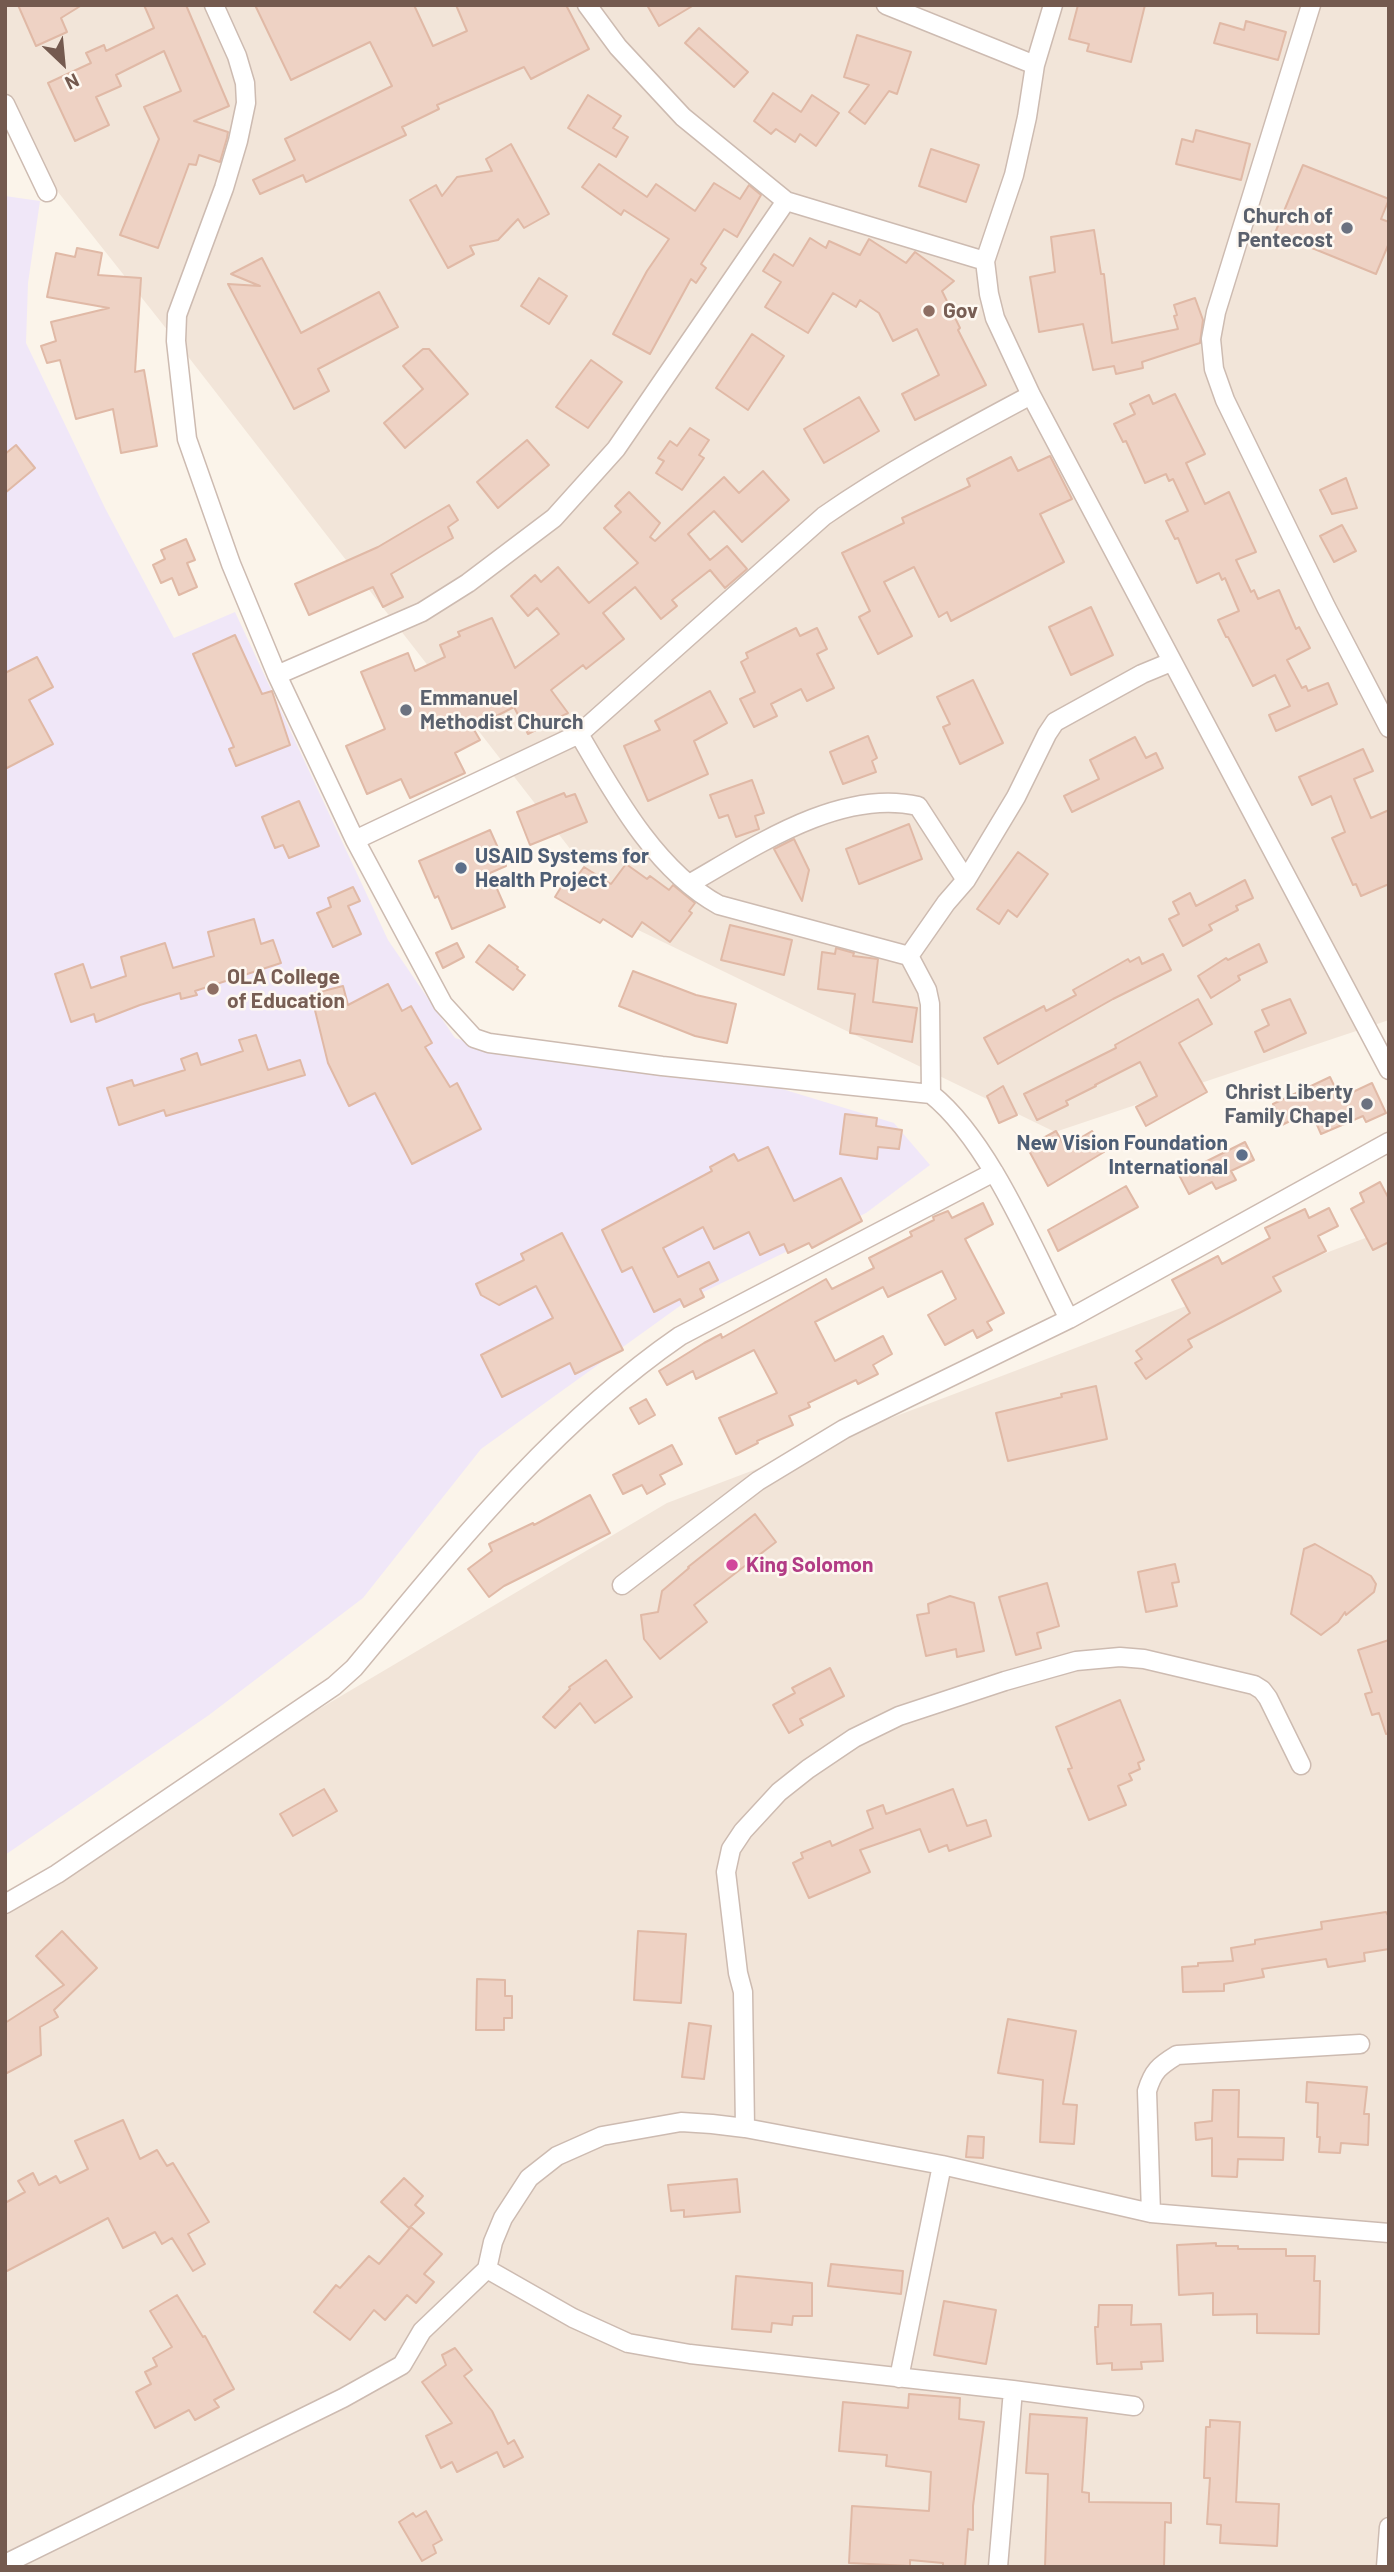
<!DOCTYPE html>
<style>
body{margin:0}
#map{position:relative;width:1394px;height:2572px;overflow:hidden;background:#fbf4ea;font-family:Barlow,sans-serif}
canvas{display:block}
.frame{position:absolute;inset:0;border:7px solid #745a4f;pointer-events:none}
.north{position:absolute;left:28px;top:28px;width:70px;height:70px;-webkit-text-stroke:5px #fef8f1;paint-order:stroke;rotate:154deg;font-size:19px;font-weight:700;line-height:28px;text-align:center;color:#745a4f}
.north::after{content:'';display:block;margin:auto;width:24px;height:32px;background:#745a4f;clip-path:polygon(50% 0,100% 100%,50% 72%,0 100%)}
</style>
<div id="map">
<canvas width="1394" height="2572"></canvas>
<div class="frame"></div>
<div class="north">N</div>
</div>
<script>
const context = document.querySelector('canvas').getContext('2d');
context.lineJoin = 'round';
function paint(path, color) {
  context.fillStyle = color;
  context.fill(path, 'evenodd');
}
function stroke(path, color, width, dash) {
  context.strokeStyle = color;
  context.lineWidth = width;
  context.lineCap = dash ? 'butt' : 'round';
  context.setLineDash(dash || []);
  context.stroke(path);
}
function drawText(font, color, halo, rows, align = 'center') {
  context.font = font + ' Barlow,sans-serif';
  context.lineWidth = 5;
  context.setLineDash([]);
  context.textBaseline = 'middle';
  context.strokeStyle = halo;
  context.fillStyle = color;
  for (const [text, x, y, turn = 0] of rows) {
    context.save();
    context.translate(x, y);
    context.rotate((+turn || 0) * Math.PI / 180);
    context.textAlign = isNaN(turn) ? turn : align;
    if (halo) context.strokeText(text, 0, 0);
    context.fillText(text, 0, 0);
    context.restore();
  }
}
paint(new Path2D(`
 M5 5H1389V1020L1055 1132 630 926 176 341 5 125Z
 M1389 1229V2567H5V1895L667 1503Z`), '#f2e5d9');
paint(new Path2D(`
 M5 196 40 201 28 283 26 343 105 508 174 638 235 612 388 940 455 1038 497 1051 769 1085 894 1123 930 1165 866 1213 691 1298 481 1449 363 1598 209 1715 5 1855Z`), '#f0e7f8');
const building = new Path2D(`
 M18 5H82L61 18 67 32 36 46Z
 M144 5H186L229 106 194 121 228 132 227 138 220 162 199 155 196 165 189 164 158 248 120 235 159 139 144 107 181 91 164 51 116 75 121 86 96 97 109 125 75 141 48 83 91 63 86 53 104 45 106 51 154 28Z
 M255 5H414L433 46 467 31 456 5H566L589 49 531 79 524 67 437 105 439 109 402 127 406 135 306 182 303 175 260 194 253 180 295 160 285 139 392 86 370 42 291 80Z
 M647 5H694L659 26Z
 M1078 5H1145L1131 62 1087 51 1089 44 1069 39Z
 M1246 21 1286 32 1278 60 1214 43 1220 23 1244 30Z
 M699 28 748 72 734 87 685 43Z
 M857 35 911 52 897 94 889 91 865 124 849 112 869 85 844 77Z
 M773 93 801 112 812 95 839 113 816 146 800 134 795 142 776 129 771 134 754 121Z
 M588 95 621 116 613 128 628 137 616 157 568 128Z
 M1196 130 1250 144 1241 180 1176 164 1182 139 1193 142Z
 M511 144 549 214 524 228 518 219 498 240 470 246 474 254 448 268 410 200 436 185 442 196 457 177 492 171 486 159Z
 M931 149 979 165 966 202 919 186Z
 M599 164 647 197 656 184 695 211 714 183 740 199 749 185 761 195 737 237 724 229 701 264 706 268 696 283 691 279 650 354 613 334 647 271 669 239 624 210 621 215 582 187Z
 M1303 165 1389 199 1381 219 1389 222V243L1376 274 1275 233Z
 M1094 230 1101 274H1104L1112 343 1178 329 1174 316 1177 315 1174 305 1195 298 1203 320 1200 343 1142 362 1143 368 1116 374 1114 366 1093 370 1083 324 1039 332 1030 277 1055 272 1051 237Z
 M810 238 826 248 829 241 860 255 869 239 906 263 915 252 954 281 942 291 960 328 958 330 986 385 915 420 902 394 939 375 917 329 893 341 879 313 860 300 856 307 833 293 808 333 765 307 781 282 763 271 774 254 793 266Z
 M77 248 102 253 98 275 141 278 135 372 144 370 157 446 121 453 113 409 76 419 60 360 47 363 41 346 56 341 51 322 109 308 47 297 56 253 75 257Z
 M262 258 301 333 379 292 398 327 318 369 329 391 294 409 228 284 260 286 231 274Z
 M539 278 567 296 549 324 521 306Z
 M752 334 784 356 748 410 716 388Z
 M423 349H429L468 394 405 448 384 423 423 389 403 366Z
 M591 360 622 382 588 428 556 407Z
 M1175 394 1205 454 1186 463 1205 504 1229 492 1256 552 1236 560 1251 592 1254 590 1258 599 1279 590 1296 629 1299 627 1310 648 1287 660 1302 688 1306 686 1308 691 1328 683 1337 704 1276 731 1269 715 1290 706 1275 675 1253 686 1228 637H1226L1218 620 1239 611 1225 578 1222 580 1219 573 1197 583 1178 538 1175 539 1166 521 1188 511 1173 479 1169 481 1166 474 1145 483 1126 441 1123 442 1114 424 1135 414 1130 404 1149 395 1153 404Z
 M859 397 879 431 824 463 804 429Z
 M690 428 709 440 699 455 704 458 682 490 656 473 664 461 658 458 670 441 677 446Z
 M527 440 549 465 498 508 477 482Z
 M16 445 35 468 5 493V454Z
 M1050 456 1072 499 1040 514 1064 562 951 621 947 612 939 617 914 567 884 582 912 636 878 654 859 617 870 611 842 553 904 523 902 518 970 486 967 479 1011 457 1018 471Z
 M763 471 789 500 742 542 714 511 688 534 710 560 727 546 747 569 725 588 710 570 672 600 677 606 661 619 635 587 603 613 624 639 586 669 583 665 551 690 568 713 528 734 514 707 473 728 480 740 455 753 465 773 410 798 401 779 367 794 346 746 385 729 361 672 408 653 415 671 445 657 440 645 460 636 458 632 492 618 515 668 559 634 537 608 528 616 511 596 535 575 541 582 558 567 589 603 638 563 604 528 621 512 615 506 629 492 660 523 650 537 655 541 724 477 739 493Z
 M1346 478 1357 508 1332 514 1320 490Z
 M449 505 458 520 448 527 453 538 391 574 403 597 383 607 373 587 309 615 295 584 378 547Z
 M1342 525 1356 551 1334 562 1320 536Z
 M186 539 195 560 187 563 197 587 179 595 172 578 161 583 153 565 165 559 161 550Z
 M1091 607 1113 655 1071 675 1049 627Z
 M796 628 800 636 817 628 827 649 817 654 834 688 807 701 801 689 771 704 777 716 754 727 740 699 755 692 741 662 748 658 746 653Z
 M235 635 262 694 272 691 290 745 236 766 229 749 234 747 193 654Z
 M37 657 53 687 29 700 53 744 5 769V673Z
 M973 680 1003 743 960 764 943 727 950 724 937 697Z
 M710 691 727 723 694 741 708 774 648 801 624 746 660 730 655 721Z
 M868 736 877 758 872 761 876 772 843 784 830 752Z
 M1135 737 1146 758 1156 753 1163 768 1072 812 1064 796 1099 779 1090 760Z
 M1363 749 1373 771 1354 779 1371 818 1389 810V884L1361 896 1356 884 1353 885 1332 838 1345 832 1331 796 1312 805 1299 777Z
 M752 780 764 813 755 816 759 829 736 837 728 815 719 818 710 795Z
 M564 793 566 797 575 794 587 822 530 845 517 812Z
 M299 801 319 846 289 858 283 845 275 848 262 817Z
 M909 824 922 859 859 884 846 849Z
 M490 830 506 866 490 873 505 907 452 929 438 896 435 898 419 861Z
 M794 839 809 870 802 901 774 849Z
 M1018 852 1048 874 1017 917 1008 910 999 924 977 909Z
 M626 864 647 879 650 876 669 890 673 885 695 903 689 911 692 913 670 942 642 922 632 937 603 919 600 923 555 897 566 879 571 882 575 874 578 875 584 867 611 884Z
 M1245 880 1253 898 1236 906 1238 910 1209 925 1212 930 1183 946 1169 919 1179 914 1173 902 1190 893 1196 906Z
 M353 887 360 901 348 906 361 934 333 947 317 913 331 907 328 898Z
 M254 919 261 944 273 940 281 963 195 991 197 995 181 999 180 993 140 1005 96 1022 94 1014 71 1022 55 974 83 964 91 988 126 976 121 957 165 943 173 968 214 956 208 932Z
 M730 925 792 940 784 975 721 960Z
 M457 943 464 957 443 968 436 953Z
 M1259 944 1267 962 1238 976 1240 980 1211 998 1198 976 1226 958 1228 960Z
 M489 945 518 967 517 969 525 975 513 990 476 962Z
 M836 948 854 953 853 956 878 959 873 1002 917 1008 912 1042 850 1033 855 994 818 989 822 952 835 954Z
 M1163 954 1171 970 1113 999 998 1064 984 1038 1044 1006 1046 1011 1076 995 1073 990 1128 959 1130 962 1139 957 1142 964Z
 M633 971 696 995 736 1004 727 1043 695 1036 619 1006Z
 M388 984 402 1011 411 1006 432 1043 425 1047 450 1087 457 1083 481 1129 412 1164 375 1093 349 1106 328 1063 311 994 343 986 348 1005Z
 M1198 999 1212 1024 1179 1043 1207 1092 1146 1126 1136 1107 1157 1096 1140 1062 1095 1085 1096 1086 1066 1101 1068 1105 1037 1120 1024 1094 1116 1048 1115 1045Z
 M1290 999 1306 1033 1264 1052 1255 1032 1269 1025 1262 1010Z
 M256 1035 268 1070 300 1060 305 1075 166 1116 164 1110 119 1125 107 1088 132 1080 134 1086 185 1070 181 1059 197 1053 201 1065 243 1051 239 1040Z
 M1330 1077 1340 1098 1372 1083 1386 1113 1366 1122 1363 1116 1321 1134 1314 1118 1305 1122 1302 1115 1282 1125 1273 1104Z
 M1003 1086 1017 1115 999 1123 987 1096Z
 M845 1114 877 1118 876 1126 902 1130 899 1149 878 1147 877 1159 840 1154Z
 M1056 1131 1065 1147 1092 1131 1104 1152 1048 1186 1027 1147Z
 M1245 1142 1254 1160 1231 1171 1236 1180 1216 1189 1212 1182 1189 1194 1179 1175Z
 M768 1147 794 1201 841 1178 862 1221 812 1248 809 1243 788 1253 784 1244 760 1255 749 1232 714 1249 703 1227 663 1248 678 1277 709 1262 718 1280 700 1289 704 1297 684 1307 680 1299 654 1312 632 1267 622 1272 602 1230 712 1171 710 1167 734 1154 738 1161Z
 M1380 1182 1389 1199V1242L1373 1250 1351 1209 1364 1202 1360 1193Z
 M1126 1186 1138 1207 1058 1251 1048 1230Z
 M983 1203 993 1224 965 1239 1004 1313 987 1322 992 1330 977 1338 973 1330 945 1345 928 1315 956 1299 942 1271 888 1297 883 1287 815 1322 835 1361 883 1336 892 1354 873 1365 878 1374 858 1384 856 1380 808 1403 810 1407 789 1416 793 1425 757 1441 758 1443 736 1454 719 1418 777 1393 754 1350 696 1379 693 1371 667 1385 659 1371 704 1343 721 1334 722 1338 826 1279 832 1289 874 1268 869 1258 912 1236 910 1232 934 1220 933 1217 948 1211 952 1218Z
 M1329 1208 1338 1226 1318 1236 1326 1251 1273 1277 1281 1291 1188 1340 1192 1347 1146 1379 1135 1363 1142 1359 1136 1351 1190 1313 1172 1280 1218 1256 1222 1264 1270 1238 1265 1228 1305 1209 1309 1218Z
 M562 1233 623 1350 575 1374 570 1363 502 1397 481 1355 553 1318 536 1286 499 1305 481 1295 476 1284 524 1260 521 1254Z
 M1096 1386 1107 1439 1008 1461 996 1413 1062 1397 1061 1394Z
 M646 1399 655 1415 639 1424 630 1408Z
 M672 1445 682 1464 660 1475 665 1484 647 1494 642 1485 623 1494 613 1475Z
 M590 1495 610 1533 504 1586 489 1597 468 1569 492 1551 489 1544 533 1523 534 1525Z
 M755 1514 776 1542 694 1605 707 1622 660 1659 644 1639 641 1615 658 1612 662 1591 689 1568 688 1567Z
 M1315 1544 1371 1576 1376 1584 1374 1592 1346 1615 1345 1612 1338 1622 1321 1635 1291 1614 1304 1549Z
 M1175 1564 1179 1582 1172 1583 1177 1606 1146 1612 1138 1572Z
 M1047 1583 1059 1626 1037 1633 1041 1648 1016 1655 999 1597Z
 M950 1596 974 1603 984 1651 957 1657 956 1649 926 1656 917 1615 929 1613 928 1604Z
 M1389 1640V1733L1386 1734 1379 1713 1372 1715 1365 1694 1372 1692 1358 1650Z
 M606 1660 632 1697 595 1723 580 1703 555 1728 543 1717 570 1689 569 1687Z
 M830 1668 844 1696 800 1719 803 1725 789 1733 773 1705 795 1693 792 1688Z
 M1120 1700 1144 1760 1138 1763 1140 1769 1129 1774 1132 1780 1118 1786 1126 1805 1089 1820 1068 1769 1072 1768 1056 1727Z
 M324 1789 337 1811 293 1836 280 1814Z
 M953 1789 967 1826 986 1820 991 1836 949 1851 947 1845 929 1852 920 1829 860 1850 870 1872 809 1898 793 1863 803 1858 801 1853 830 1841 832 1846 873 1828 867 1811 883 1805 886 1814Z
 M1386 1912 1389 1917V1949L1364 1953 1365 1961 1328 1967 1326 1959 1262 1969 1264 1977 1224 1984V1991L1183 1992 1182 1967 1198 1966V1963L1233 1961 1231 1948 1255 1944V1940L1322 1929 1321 1922Z
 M62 1931 97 1968 54 2010 58 2017 40 2027 41 2055 5 2074V2023L64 1985 36 1956Z
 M638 1931 686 1934 681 2003 634 2000Z
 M477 1979 505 1980V1996H512V2018H504V2030H476Z
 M1008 2019 1076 2031 1063 2104 1077 2105 1074 2144 1040 2142 1043 2080 998 2073Z
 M689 2023 711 2026 704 2079 682 2077Z
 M1307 2082 1367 2087 1364 2114H1369L1368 2145 1341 2143 1340 2153 1319 2152 1320 2137H1317L1318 2103 1306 2102Z
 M1213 2090H1239L1238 2137 1284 2138 1283 2160 1238 2159 1237 2177 1212 2176V2138L1196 2140 1195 2123 1212 2121Z
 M123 2120 140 2159 157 2150 167 2166 173 2163 209 2222 188 2234 205 2264 193 2271 172 2238 162 2244 155 2232 123 2248 108 2218 5 2272V2203L25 2192 18 2181 33 2173 39 2185 56 2176 60 2183 88 2169 75 2141Z
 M968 2136 984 2137 983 2158 966 2157Z
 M404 2178 423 2196 415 2205 424 2213 409 2228 381 2202Z
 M737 2179 740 2212 684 2217V2210L671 2211 668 2185Z
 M411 2227 442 2254 424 2274 434 2282 416 2303 407 2295 385 2320 374 2310 350 2340 314 2312 336 2285 340 2288 369 2256 379 2264Z
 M1216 2243V2246H1238V2249H1286V2256H1315L1314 2281H1320L1319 2334 1257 2333V2314L1213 2315V2293L1179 2295 1177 2245Z
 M831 2264 903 2271 901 2294 828 2286Z
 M736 2276 812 2283V2316H793L792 2325 772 2323 771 2332 732 2329Z
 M177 2295 203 2337 205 2336 234 2389 214 2400 219 2407 195 2420 189 2410 155 2428 136 2392 151 2384 145 2372 157 2366 153 2358 172 2347 150 2311Z
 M944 2301 996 2310 986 2364 934 2355Z
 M1099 2305H1132L1131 2325 1161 2324 1163 2361 1141 2362 1142 2369 1112 2370V2363L1097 2364 1095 2327H1098Z
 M455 2348 472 2370 464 2376 492 2411 508 2444 514 2440 523 2457 504 2467 497 2452 457 2472 452 2462 441 2468 426 2436 452 2423 422 2382 446 2365 442 2355Z
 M909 2394 960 2398 959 2419 984 2422 973 2506V2530L968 2529 965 2567H943V2563L910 2560V2566L849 2563 852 2506 929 2511 931 2472 886 2466 887 2455 839 2451 843 2402 908 2408Z
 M1030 2414 1087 2418 1082 2492 1089 2493V2502L1171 2503V2523L1165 2522 1164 2567H1045L1048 2474 1026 2473Z
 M1210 2420 1240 2422 1236 2502 1279 2504 1277 2546 1220 2543 1221 2525 1207 2524 1210 2478H1204L1206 2427H1210Z
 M426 2511 442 2540 433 2545 436 2553 422 2561 399 2522 413 2513 416 2517Z`);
paint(building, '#eed2c4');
stroke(building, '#e0b9a6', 2);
const street = new Path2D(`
 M214 5 237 56 245 83 246 103 238 141 224 188 177 315 176 341 187 439 231 564 277 675 355 840 443 1004 474 1038 489 1043 662 1066 931 1094C990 1141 1034 1251 1069 1319
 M587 5 618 47 683 117 786 201
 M886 5 1035 65
 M1053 5 1035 65 1027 117 1014 175 985 261 989 294 995 318 1031 395 1389 1070
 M1311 5 1216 312 1211 339 1214 369 1225 400 1326 607 1389 728
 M5 104 47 192
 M277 675 422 612 468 583 554 518 616 449 786 201 985 261
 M579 734C614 794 656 871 719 905L909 956 927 990 930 1004 931 1094
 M355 840 579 734 824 516C890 470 960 433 1031 395
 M689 884C754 847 840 788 918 806L966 880
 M909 956 946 903 966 880 1016 797 1047 734 1055 722 1142 674 1171 662
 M622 1585 758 1481 844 1429 1069 1319 1389 1142
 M5 1904 57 1874 334 1686 354 1668C453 1549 551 1425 680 1336L994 1172
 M745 2128 743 1992 738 1973 726 1872 731 1849 743 1831 779 1792 808 1769 854 1738 899 1716 1005 1681 1076 1661 1120 1657 1144 1659 1254 1685 1262 1690 1268 1698 1301 1765
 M942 2165 1151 2213 1389 2233
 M1151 2213 1147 2091C1153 2071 1159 2066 1177 2055L1360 2044
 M487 2269 493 2242 503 2218 529 2178 557 2156 602 2136 681 2122 712 2124 745 2128 942 2165 899 2378
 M5 2564 343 2398 402 2365 422 2331 487 2269 573 2318 628 2343 690 2354 1013 2390 1134 2406
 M998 2567 1013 2390
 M1386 2567 1389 2527`);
stroke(street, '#cdbbb1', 21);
stroke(street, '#fff', 18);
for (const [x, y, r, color] of [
 [1347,228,7,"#6b7280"],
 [929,311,7,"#8d6e63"],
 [406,710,7,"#6b7280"],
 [461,868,7,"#5c6f8a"],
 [213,989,7,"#8d6e63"],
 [1367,1104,7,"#6b7280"],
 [1242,1155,7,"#5c6f8a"],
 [732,1565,7,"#d1479c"]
]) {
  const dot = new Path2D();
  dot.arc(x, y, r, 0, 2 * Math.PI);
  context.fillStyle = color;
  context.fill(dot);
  stroke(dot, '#fef8f1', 2.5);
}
drawText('bold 21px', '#5b616d', '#fef8f1', [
 ["Church of",1333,216],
 ["Pentecost",1333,240],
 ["Emmanuel",420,698,"left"],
 ["Methodist Church",420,722,"left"],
 ["Christ Liberty",1353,1092],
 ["Family Chapel",1353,1116]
], 'right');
drawText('bold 21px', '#785e54', '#fef8f1', [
 ["Gov",943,311],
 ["OLA College",227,977],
 ["of Education",227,1001]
], 'left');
drawText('bold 21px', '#4e5e75', '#fef8f1', [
 ["USAID Systems for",475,856],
 ["Health Project",475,880],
 ["New Vision Foundation",1228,1143,"right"],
 ["International",1228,1167,"right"]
], 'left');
drawText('bold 21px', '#b23c85', '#fef8f1', [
 ["King Solomon",746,1565]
], 'left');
</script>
